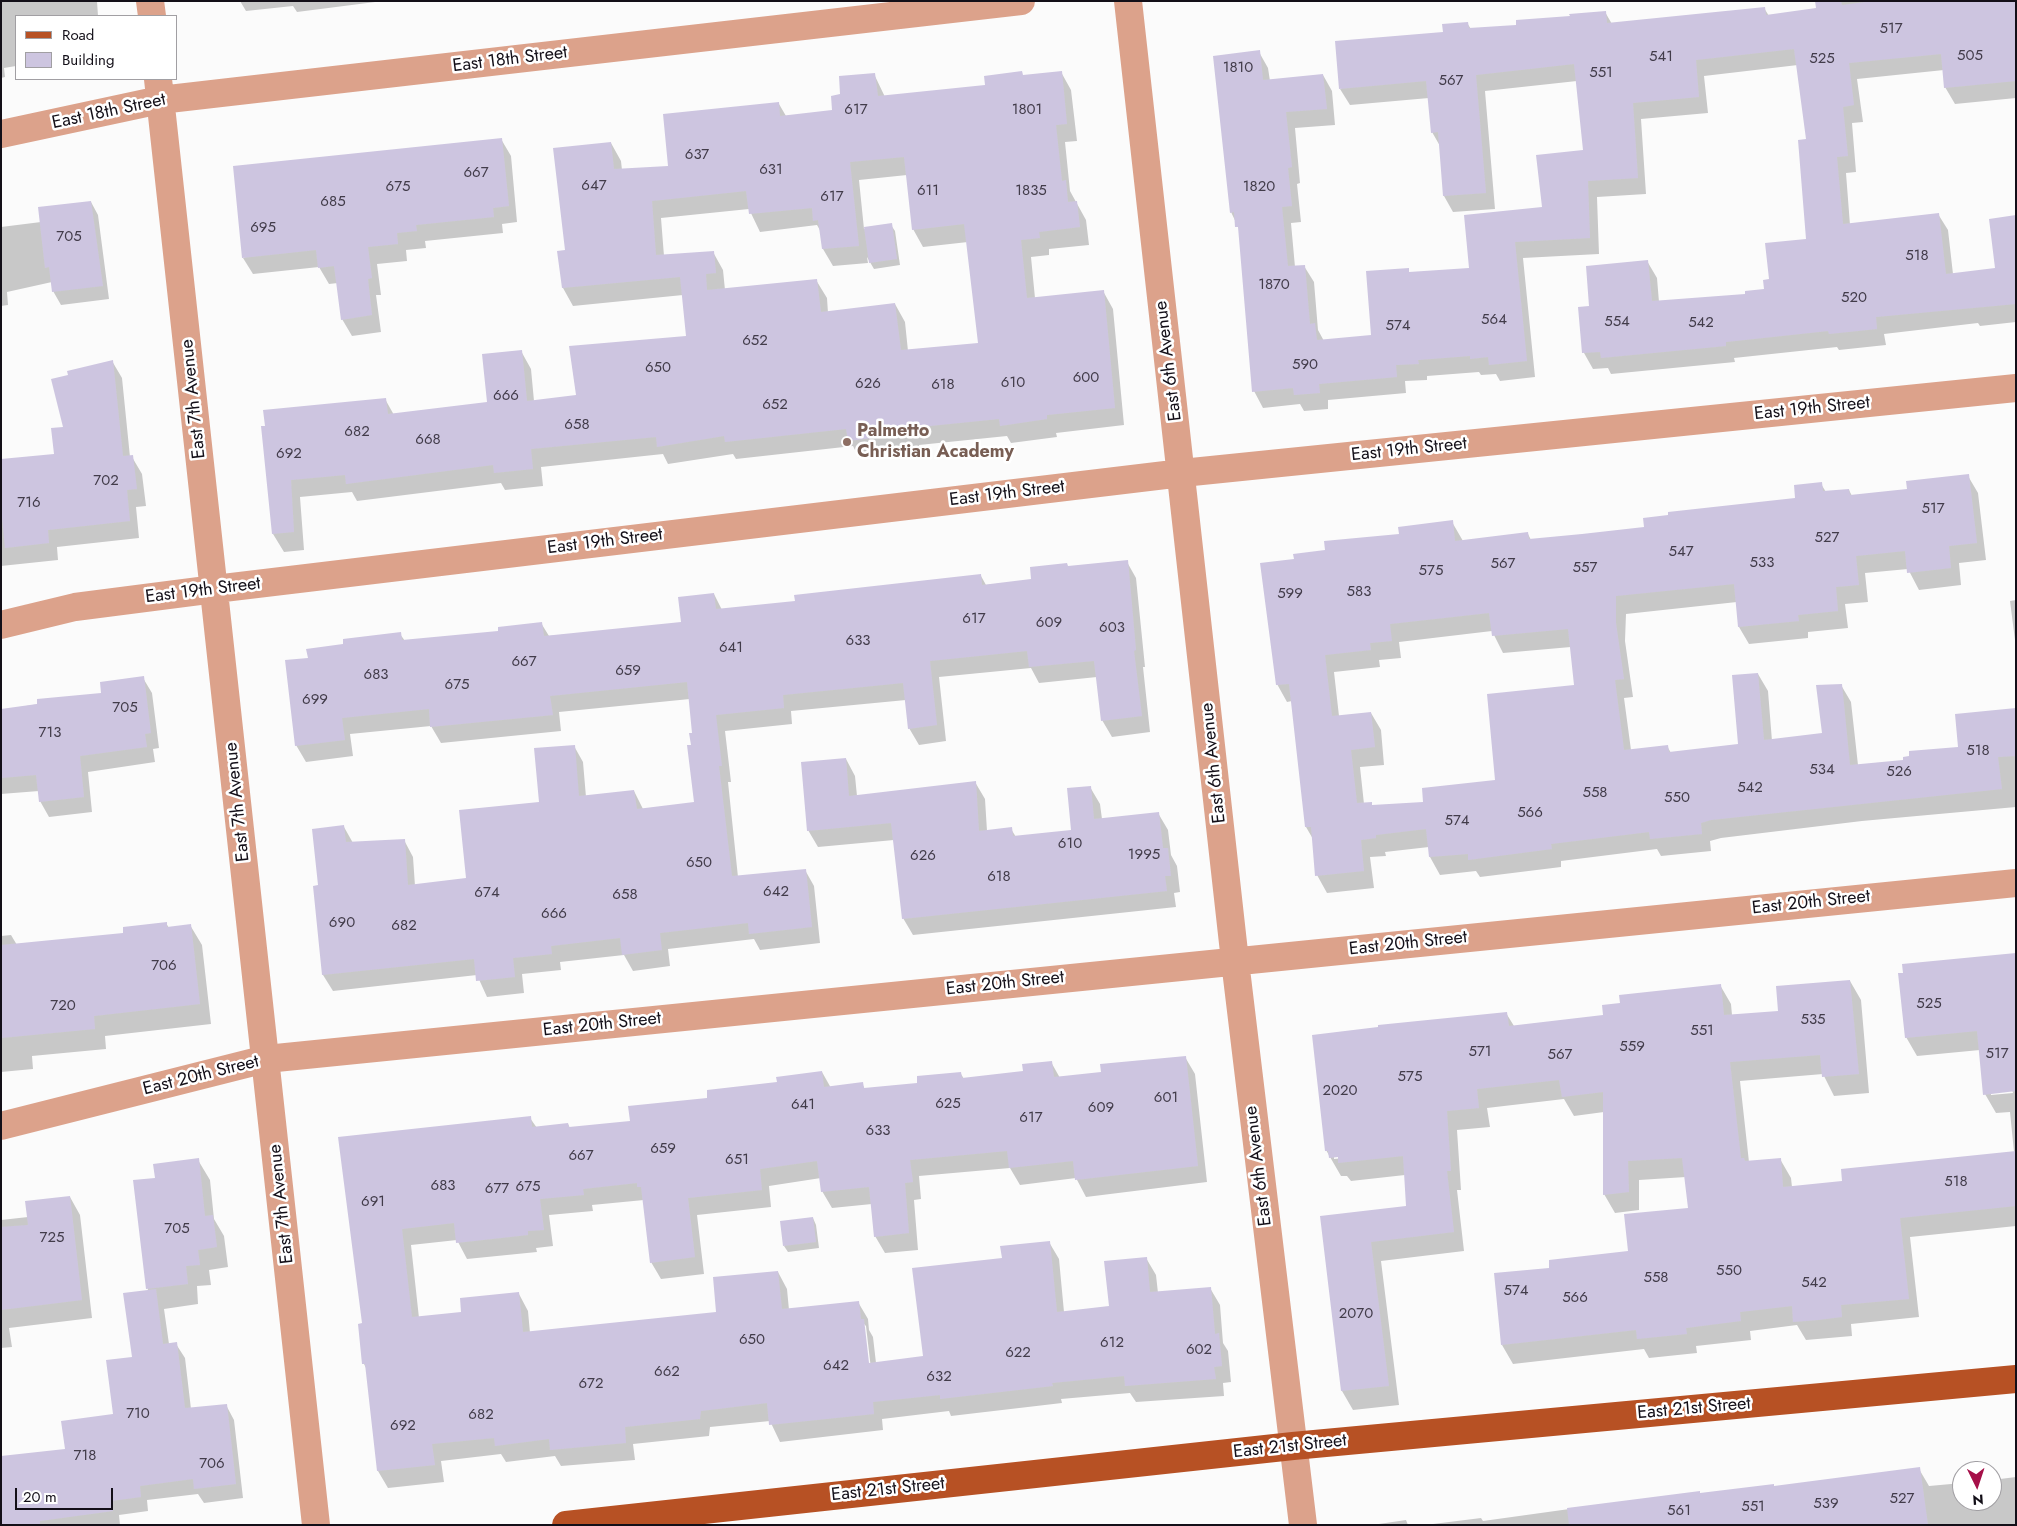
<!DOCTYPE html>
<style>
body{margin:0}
#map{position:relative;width:2017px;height:1526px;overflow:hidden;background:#fbfbfb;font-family:Jost,sans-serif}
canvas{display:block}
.frame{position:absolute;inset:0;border:2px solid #130f18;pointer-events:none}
.legend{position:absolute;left:15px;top:15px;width:162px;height:65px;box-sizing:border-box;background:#fff;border:1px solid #a19fa3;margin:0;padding:6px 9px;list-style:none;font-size:15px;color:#130f18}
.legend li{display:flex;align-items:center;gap:10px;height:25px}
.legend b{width:25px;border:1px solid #a19fa3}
.north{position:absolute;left:1952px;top:1461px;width:50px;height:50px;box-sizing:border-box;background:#fff;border:1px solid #a19fa3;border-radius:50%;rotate:176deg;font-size:14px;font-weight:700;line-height:20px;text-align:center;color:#130f18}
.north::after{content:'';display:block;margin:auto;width:18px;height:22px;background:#a61049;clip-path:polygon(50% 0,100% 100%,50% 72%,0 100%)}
.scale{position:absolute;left:15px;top:1488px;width:98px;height:22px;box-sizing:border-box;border:2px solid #130f18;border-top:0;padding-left:6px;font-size:15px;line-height:18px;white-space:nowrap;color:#130f18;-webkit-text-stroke:4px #fff;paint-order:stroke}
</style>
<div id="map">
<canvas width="2017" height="1526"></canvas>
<div class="frame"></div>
<ul class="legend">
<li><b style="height:6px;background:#b75124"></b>Road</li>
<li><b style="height:14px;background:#cdc5e0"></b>Building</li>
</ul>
<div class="north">N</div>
<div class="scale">20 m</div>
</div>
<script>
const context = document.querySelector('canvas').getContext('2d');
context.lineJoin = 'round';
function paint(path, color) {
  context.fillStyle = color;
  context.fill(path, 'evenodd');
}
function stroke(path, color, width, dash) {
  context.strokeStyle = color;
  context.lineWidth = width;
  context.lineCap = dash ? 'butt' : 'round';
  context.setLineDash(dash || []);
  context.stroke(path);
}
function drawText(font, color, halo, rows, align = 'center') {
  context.font = font + ' Jost,sans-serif';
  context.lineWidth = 5;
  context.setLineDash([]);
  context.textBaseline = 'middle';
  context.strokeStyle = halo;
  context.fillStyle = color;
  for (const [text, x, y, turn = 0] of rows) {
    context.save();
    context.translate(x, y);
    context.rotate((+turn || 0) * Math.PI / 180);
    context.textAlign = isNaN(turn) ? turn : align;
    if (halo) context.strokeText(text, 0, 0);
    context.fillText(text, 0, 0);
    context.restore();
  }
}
paint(new Path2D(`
 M1 1H97L98 16H16V66L4 68 5 77 1 78Z
 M240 1H383L297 12 293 6 246 11Z
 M1830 1H2016V98L1955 104 1945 87 1944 70 1857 79 1863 122 1852 123 1856 172 1846 173 1850 225 1938 214 1948 230 1953 274 1996 269 2016 218V322L1980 326 1978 323 1884 334 1886 345 1839 350 1837 347 1734 358 1735 362 1611 374 1608 368 1593 369 1584 353 1579 309 1591 307 1647 261 1657 278 1659 302 1746 295 1766 290 1771 280 1807 240V141L1798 65 1704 76 1708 113 1641 119 1646 194 1597 197 1599 254 1523 258 1535 377 1500 381 1496 374 1481 375 1479 372 1427 376V380L1405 381 1406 393 1328 400V409L1304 411 1300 404 1263 408 1254 391 1240 231 1231 212 1259 52 1268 68 1270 81 1323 75 1332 91 1335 125 1295 128 1300 183 1297 184 1301 222 1291 223 1295 267 1304 266 1314 282 1318 330 1324 341 1372 336 1408 269 1410 274 1471 269 1543 208 1585 151 1577 81 1485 91 1495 209 1453 212 1444 196 1440 146 1432 132 1429 98 1350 105 1340 89 1444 33 1467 23 1471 29 1518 26 1605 12 1612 24 1764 8 1769 16 1817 9Z
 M1061 72 1071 90 1077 141 1065 142 1070 191 1086 220 1089 245 1049 249V255L1031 257 1035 298 1103 291 1113 309 1124 425 1056 433 1057 437 1011 443 1007 436 919 445 920 451 859 458 853 446 736 459 733 454 668 464 663 454 541 467 543 486 505 490 501 483 357 501 352 492 300 497 304 550 284 552 273 534 263 427 385 399 394 415 489 403 521 351 531 369 534 401 577 396 687 338 683 295 573 306 563 288 559 252H566L611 143 621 161 622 170 669 167 779 104 786 116 834 111 842 95 874 74 885 97 986 86 1024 76ZM907 175 913 229 923 247 968 242 979 344 908 351 905 322 895 304 828 313 827 298 816 280 725 290 723 270 713 252 664 256 661 218 749 209 760 232 817 225 821 232 823 249 833 266 868 263 867 257 874 269 900 265 895 231 891 225 864 229 859 180Z
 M501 139 511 156 517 222 502 224 503 233 425 241 426 248 406 250 407 261 377 264 381 295H376L381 332 352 336 342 319 338 283 329 284 319 267 253 274 243 258Z
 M91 202 98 215 109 299 61 305 53 291 52 282 7 292 8 305 1 306V227L41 222Z
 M112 361 122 378 130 457H132L142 474 146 506 136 507 139 538 57 547 58 560 1 566V460L55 455 64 428Z
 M1968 476 1978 493 1986 560 1959 563 1961 585 1919 590 1908 569 1865 573 1868 602 1845 604 1848 628 1808 632V638L1749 644 1739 627 1737 602 1626 614 1625 641 1633 697 1624 698 1631 750 1667 746 1671 753 1740 745 1758 674 1768 691 1772 741 1823 735 1841 685 1851 702 1858 765 1904 761 1959 748 2016 709V807L1862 821 1721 838 1710 841 1711 851 1661 856 1657 849 1561 861V867L1480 877 1476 871 1440 875 1430 857 1429 847 1385 852 1386 856 1370 857 1374 888 1327 893 1317 875 1313 839 1306 827 1292 701 1287 702 1277 684 1295 560 1452 522 1463 541 1528 534 1531 540 1645 528 1797 500 1821 484 1826 492 1849 490 1852 496 1908 490ZM1492 631 1503 653 1571 647 1575 687 1496 781 1424 803 1373 807 1364 804 1360 767 1384 765 1381 730 1371 713 1339 716 1334 672 1380 667 1379 660 1401 658 1399 642Z
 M1127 562 1136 578 1145 667H1143L1150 732 1112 737 1102 720 1097 677 1039 683 1031 668 939 677 946 741 919 745 909 728 906 700 791 711 792 724 725 731 731 782H728L738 877 805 870 814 886 820 943 760 950 754 939 668 949 670 966 633 971 624 955 560 962 561 970 522 974 524 993 487 997 477 975 333 991 323 975 319 886 344 827 353 843 404 840 413 857 415 886 467 879 540 803 574 746 583 762 586 797 634 791 643 809 695 803 693 734 690 699 559 712 561 731 441 743 431 726 350 734 353 756 306 762 296 745 309 659 345 645 400 634 405 641 499 632 541 623 549 636 682 624 714 594 722 610 797 602 981 576 986 585 1033 580 1068 567Z
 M2016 600V648L2010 601Z
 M143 678 152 693 159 748 153 749 155 762 88 772 92 812 49 817 40 801 39 791 1 794V710L102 694Z
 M846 759 855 776 857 796 975 782 985 799 987 831 1011 829 1016 837 1072 831 1090 787 1100 804 1102 819 1158 813 1168 830 1171 855 1177 866 1180 892 1174 893 1176 907 913 935 903 918 894 840 818 847 808 830Z
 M166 923 169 928 190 925 202 945 211 1024 105 1036 106 1049 32 1056 33 1069 1 1072V936L11 935 17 945 125 934Z
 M2016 955V1226L1910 1237 1919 1317 1851 1324 1852 1336 1806 1340 1797 1325 1750 1331 1751 1340 1696 1346 1697 1353 1649 1358 1644 1349 1513 1364 1502 1345 1551 1269 1629 1252 1690 1210 1686 1177 1639 1180V1210L1615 1213 1604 1194V1112L1574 1116 1564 1099 1487 1108 1490 1127 1457 1130 1461 1190H1457L1464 1251 1381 1261 1399 1405 1353 1410 1342 1391 1321 1217 1408 1207 1405 1175 1351 1181 1347 1176H1341L1326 1150 1506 1013 1514 1026 1604 1016 1621 1004 1720 985 1731 1004 1732 1015 1779 1012 1850 981 1861 1000 1869 1093 1834 1096 1823 1074 1740 1081 1749 1162 1780 1159 1791 1178 1792 1187 1843 1182 2014 1152 2010 1112 1996 1113 1985 1094 1980 1050 1917 1056 1906 1037ZM2012 1090 2013 1093 1991 1095V1092ZM1334 1156 1344 1158 1334 1159Z
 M1185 1057 1195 1074 1207 1182 1086 1197 1076 1178 1020 1185 1010 1168 919 1176 921 1199 914 1200 918 1250 885 1253 875 1236 872 1204 832 1208 822 1191 821 1178 769 1186 771 1207 697 1215 704 1274 661 1279 651 1262 644 1200 592 1205 593 1211 549 1215 553 1246 536 1248 537 1252 467 1259 457 1240 411 1245 419 1318 463 1313 519 1294 528 1311 530 1333 718 1314 778 1272 787 1289 789 1310 858 1302 868 1319 869 1330 873 1337 876 1363 924 1357 1003 1259 1049 1242 1059 1259 1064 1312 1110 1307 1146 1258 1156 1275 1158 1293 1210 1288 1220 1305 1223 1343 1228 1351 1231 1382 1223 1383 1224 1396 1136 1402 1130 1393 1061 1399 1062 1403 951 1416 949 1411 882 1419 883 1430 780 1442 770 1421 710 1427 709 1436 633 1444 635 1460 561 1466 555 1456 506 1462 501 1454 441 1461 444 1482 388 1488 378 1471 367 1370 364 1364 363 1324 340 1139 530 1118 537 1128 568 1124 570 1128 631 1122 709 1099 822 1072 831 1088 862 1084 865 1089 919 1084 961 1074 964 1079 1024 1072 1051 1062 1060 1078 1102 1073ZM863 1323 866 1326 871 1369H868Z
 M198 1160 210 1180 214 1219 224 1236 228 1267 209 1270 211 1285 197 1286 198 1304 164 1309 169 1344H176L185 1358 191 1409 226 1405 234 1420 243 1498 204 1503 198 1494 147 1500 148 1511 119 1515 120 1525H1L66 1450 114 1415 133 1358 148 1291 135 1181 156 1179Z
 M70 1197 80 1215 92 1318 9 1328 12 1347 1 1348V1220L28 1217Z
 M813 1218 816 1225 819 1248 788 1252 784 1246Z
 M1919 1469 1929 1486 1962 1483V1501H1992V1480L2016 1477V1525H1425L1481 1518 1483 1521 1627 1501 1775 1488Z
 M1406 1520 1408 1525H1372Z`), '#0003');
paint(new Path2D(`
 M1815 1H1841L1842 5 1873 1H2016V81L1944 88 1941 54 1849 63 1854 105 1843 107 1848 156 1837 157 1843 224 1939 213 1946 274 1995 268 1989 219 2016 215V304L1876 317 1877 329 1829 334 1828 331 1726 342V346L1601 358 1600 352 1582 353 1578 307 1589 306 1586 266 1648 260 1652 301 1745 294V291L1764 289 1763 280 1769 279 1765 243 1806 239 1798 140 1806 139 1794 49 1696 60 1699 97 1633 103 1638 178 1588 181 1590 238 1515 242 1527 361 1489 365 1488 357 1470 359V356L1418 360 1419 364 1396 365 1397 377 1319 384 1320 393 1294 395 1293 388 1252 392 1238 227H1235L1234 212 1230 213 1213 56 1260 50 1263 80 1323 74 1327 109 1286 112 1292 167 1288 168 1292 206 1282 207 1288 266 1305 265 1310 324 1315 323 1317 340 1371 335 1366 271 1409 268V272L1469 268 1464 215 1542 207 1536 155 1583 150 1574 64 1476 75 1486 193 1443 196 1438 132 1431 133 1426 81 1339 89 1335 41 1443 32 1442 24 1468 22 1469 28 1516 25V20L1570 16 1569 14 1606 11 1607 23 1765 7 1766 15 1816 8Z
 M1022 71 1023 75 1062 71 1067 124 1056 125 1062 181 1066 180 1068 202 1077 201 1080 227 1039 232 1040 238 1021 240 1027 298 1104 290 1115 408 1047 415V419L1000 426 999 419 910 428 911 433 848 441 846 429 725 442 724 436 657 447 656 437 531 449 533 469 494 473 493 465 346 484 345 475 291 480 294 532 272 534 261 426H265L263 410 386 398 388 414 487 402 482 354 522 350 527 401 576 395 569 346 686 336 680 277 562 288 557 251 565 250 553 148 611 142 614 169 668 166 663 114 779 102 780 116 832 110 831 96 840 94 839 76 875 73 878 96 985 85 984 76ZM904 157 912 230 964 224 978 343 901 350 895 303 821 312 817 279 707 290 706 274 716 273 714 251 656 255 652 201 746 191 749 214 812 208 813 221 818 220 822 249 859 246 850 162Z
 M502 138 509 206 493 208 494 217 416 225 417 231 397 233 398 244 368 247 372 278 368 279 372 315 341 320 334 266 318 268 316 250 242 258 233 166Z
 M91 201 103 286 52 292 49 267 45 268 38 207Z
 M892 223 897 259 869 263 864 227Z
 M113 360 123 456 133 455 137 489 127 490 130 521 48 530 49 543 5 548 1 508V459L54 454 51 428 63 427 51 379 68 375 67 371Z
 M1969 474 1977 543 1949 546 1951 568 1907 573 1905 551 1856 556 1859 585 1836 587 1838 611 1798 615 1799 621 1738 627 1734 584 1616 596V623L1624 679 1615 680 1624 750 1668 745 1669 752 1738 744 1732 675 1758 673 1764 740 1822 733 1816 685 1842 684 1850 765 1903 760V757L1909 756V751L1958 747 1955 714 2016 708V756L1998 757 2002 789 1711 820 1701 823 1702 834 1650 839 1649 832 1551 844 1552 849 1468 860V854L1429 857 1426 829 1376 835V838L1361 840 1364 871 1315 876 1311 827H1305L1289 684 1276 685 1260 563 1294 559 1293 554 1325 550 1324 541 1399 534 1398 527 1453 520 1455 541 1528 532 1529 539 1582 534 1644 527 1643 518 1668 515V512L1795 498 1794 485 1822 482 1823 491 1849 489 1850 495 1907 489 1906 481ZM1489 613 1492 636 1568 629 1574 685 1487 694 1495 780 1422 788 1423 802 1372 805V802L1357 803 1351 750 1375 747 1371 712 1332 716 1325 655 1371 650 1370 643 1392 641 1390 624Z
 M1128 560 1136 650 1134 651 1142 716 1101 721 1094 661 1029 667 1027 651 930 661 937 725 908 729 903 683 783 695 784 708 716 715 722 766H719L732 876 806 869 812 927 749 934 748 923 660 933 662 950 622 955 620 938 551 946 552 954 513 958 515 977 476 981 474 959 322 975 313 886 318 885 312 829 344 825 346 842 405 839 408 885 466 878 459 810 539 802 534 748 575 745 579 796 634 790 637 809 694 802 687 745H691L689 733H692L687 682 550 696 553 715 430 727 429 709 342 718 345 740 295 746 285 660 308 658 306 649 343 644V639L401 632 402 640 498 631V627L542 622 544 636 681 622 678 597 714 593 716 609 795 601 794 595 981 574 982 585 1031 579 1030 567 1067 563 1068 566Z
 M144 676 151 733 145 734 147 747 80 756 84 797 39 802 36 775 1 778V709L37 704V699L101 693 100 682Z
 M846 758 849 796 976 781 979 831 1012 827 1013 836 1071 830 1067 788 1091 786 1094 819 1159 812 1163 848H1168L1171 876H1165L1167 891 902 919 891 823 807 831 801 762Z
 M167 922V927L191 924 200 1004 94 1016 95 1029 1 1038V945L123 933V927Z
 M2016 953V1091L1983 1095 1977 1031 1905 1038 1898 973H1903L1902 964Z
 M1850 980 1859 1074 1822 1077 1820 1055 1730 1062 1741 1158H1744L1745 1161 1781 1158 1783 1187 1842 1181 1841 1169 2016 1151V1206L1900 1218 1909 1299 1841 1305 1842 1317 1818 1320 1793 1322 1792 1306 1740 1312 1741 1321 1686 1328 1687 1334 1637 1339 1636 1330 1501 1345 1494 1273 1549 1268V1260L1628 1251 1624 1214 1688 1208 1682 1158 1628 1161 1629 1192 1603 1195V1092L1562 1097 1559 1080 1477 1089 1479 1108 1447 1111 1451 1171H1447L1454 1232 1371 1242 1389 1386 1341 1391 1320 1216 1406 1206 1403 1156 1338 1163V1157L1329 1158 1328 1151H1325L1312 1035 1378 1027V1025L1507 1012 1509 1026 1603 1015 1602 1005 1620 1003 1619 995 1721 984 1724 1015 1778 1011 1776 986Z
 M1186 1056 1198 1166 1075 1180 1073 1161 1009 1168 1007 1151 910 1160 913 1182 905 1183 909 1233 874 1237 869 1187 821 1192 817 1161 760 1169 762 1190 688 1198 695 1257 650 1263 641 1187H637V1183L583 1189 584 1195 540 1199 544 1230 528 1231V1235L456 1243 454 1223 402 1229 412 1317 461 1312 460 1298 519 1292 523 1332 716 1312 713 1277 778 1271 782 1309 859 1301 861 1319H864L869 1363 923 1356 912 1268 1002 1258 1000 1246 1050 1241 1057 1312 1109 1306 1104 1261 1147 1257 1150 1292 1211 1287 1215 1334 1219 1333 1222 1366 1214 1367 1216 1379 1125 1386 1124 1376 1052 1383 1053 1386 940 1399V1395L873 1402 874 1414 769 1425 767 1403 701 1411 700 1419 625 1427 626 1443 550 1450 549 1439 495 1446 494 1438 432 1444 435 1465 377 1471 365 1364H362L358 1324 362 1323 338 1137 531 1116 532 1127 568 1123 569 1127 630 1121 628 1106 707 1098V1090L777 1082 776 1077 822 1071 824 1087 863 1082 864 1088 917 1083V1076L961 1072 962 1078 1023 1071 1022 1064 1052 1061 1054 1077 1101 1072 1100 1064Z
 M199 1158 205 1216 213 1215 217 1247 198 1250 200 1265 186 1266 188 1284 146 1289 133 1180 155 1178 153 1164Z
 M70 1196 82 1300 1 1310V1227L28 1225 25 1201Z
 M813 1217 816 1242 783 1246 780 1221Z
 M156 1289 163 1344 177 1342 185 1408 227 1404 236 1484 194 1489 193 1479 140 1486 141 1497 111 1501 113 1511 40 1521V1525H1V1456L65 1449 61 1421 113 1414 106 1360 132 1357 123 1293Z
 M1920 1467 1928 1525H1569L1567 1508 1700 1491V1493L1774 1484V1486Z`), '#cdc5e0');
stroke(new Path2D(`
 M150 1 152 16
 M1128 1 1235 961 1303 1525
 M158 79 316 1525
 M1 134 160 100 1021 1
 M1 625 75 607 215 589 1182 473 2016 388
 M1 1126 266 1059 2016 883`), '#dca28b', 28);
stroke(new Path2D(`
 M566 1525 1293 1446 2016 1379`), '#b75124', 28);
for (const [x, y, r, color] of [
 [847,442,5,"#8d6e63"]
]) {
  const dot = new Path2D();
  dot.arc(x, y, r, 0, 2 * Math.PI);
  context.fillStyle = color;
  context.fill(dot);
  stroke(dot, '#fff', 2);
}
drawText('15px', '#423c4a', null, [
 ["517",1891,29],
 ["505",1970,56],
 ["541",1661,57],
 ["525",1822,59],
 ["1810",1238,68],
 ["551",1601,73],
 ["567",1451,81],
 ["617",856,110],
 ["1801",1027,110],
 ["637",697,155],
 ["631",771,170],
 ["667",476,173],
 ["647",594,186],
 ["675",398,187],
 ["1820",1259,187],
 ["611",928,191],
 ["1835",1031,191],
 ["617",832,197],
 ["685",333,202],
 ["695",263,228],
 ["705",69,237],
 ["518",1917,256],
 ["1870",1274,285],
 ["520",1854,298],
 ["564",1494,320],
 ["554",1617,322],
 ["542",1701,323],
 ["574",1398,326],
 ["652",755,341],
 ["590",1305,365],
 ["650",658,368],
 ["600",1086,378],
 ["610",1013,383],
 ["626",868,384],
 ["618",943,385],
 ["666",506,396],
 ["652",775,405],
 ["658",577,425],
 ["682",357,432],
 ["668",428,440],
 ["692",289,454],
 ["702",106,481],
 ["716",29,503],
 ["517",1933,509],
 ["527",1827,538],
 ["547",1681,552],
 ["533",1762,563],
 ["567",1503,564],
 ["557",1585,568],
 ["575",1431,571],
 ["583",1359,592],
 ["599",1290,594],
 ["617",974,619],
 ["609",1049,623],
 ["603",1112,628],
 ["633",858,641],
 ["641",731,648],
 ["667",524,662],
 ["659",628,671],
 ["683",376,675],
 ["675",457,685],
 ["699",315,700],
 ["705",125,708],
 ["713",50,733],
 ["518",1978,751],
 ["534",1822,770],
 ["526",1899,772],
 ["542",1750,788],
 ["558",1595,793],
 ["550",1677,798],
 ["566",1530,813],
 ["574",1457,821],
 ["610",1070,844],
 ["1995",1144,855],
 ["626",923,856],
 ["650",699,863],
 ["618",999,877],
 ["642",776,892],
 ["674",487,893],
 ["658",625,895],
 ["666",554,914],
 ["690",342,923],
 ["682",404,926],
 ["706",164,966],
 ["525",1929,1004],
 ["720",63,1006],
 ["535",1813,1020],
 ["551",1702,1031],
 ["559",1632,1047],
 ["571",1480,1052],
 ["517",1997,1054],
 ["567",1560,1055],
 ["575",1410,1077],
 ["2020",1340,1091],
 ["601",1166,1098],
 ["625",948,1104],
 ["641",803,1105],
 ["609",1101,1108],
 ["617",1031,1118],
 ["633",878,1131],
 ["659",663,1149],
 ["667",581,1156],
 ["651",737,1160],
 ["518",1956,1182],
 ["683",443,1186],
 ["675",528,1187],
 ["677",497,1189],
 ["691",373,1202],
 ["705",177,1229],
 ["725",52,1238],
 ["550",1729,1271],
 ["558",1656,1278],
 ["542",1814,1283],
 ["574",1516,1291],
 ["566",1575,1298],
 ["2070",1356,1314],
 ["650",752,1340],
 ["612",1112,1343],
 ["602",1199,1350],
 ["622",1018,1353],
 ["642",836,1366],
 ["662",667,1372],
 ["632",939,1377],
 ["672",591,1384],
 ["710",138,1414],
 ["682",481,1415],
 ["692",403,1426],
 ["718",85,1456],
 ["706",212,1464],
 ["527",1902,1499],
 ["539",1826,1504],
 ["551",1753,1507],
 ["561",1679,1511]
]);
drawText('18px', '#130f18', '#fff', [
 ["East 18th Street",510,60,-7],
 ["East 18th Street",109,112,-12],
 ["East 6th Avenue",1169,361,-97],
 ["East 7th Avenue",194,399,-96],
 ["East 19th Street",1812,409,-6],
 ["East 19th Street",1409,450,-6],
 ["East 19th Street",1007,494,-7],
 ["East 19th Street",605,542,-7],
 ["East 19th Street",203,591,-7],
 ["East 6th Avenue",1214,763,-96],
 ["East 7th Avenue",238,802,-96],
 ["East 20th Street",1811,903,-6],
 ["East 20th Street",1408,944,-6],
 ["East 20th Street",1005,984,-6],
 ["East 20th Street",602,1025,-6],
 ["East 20th Street",201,1076,-14],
 ["East 6th Avenue",1259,1166,-97],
 ["East 7th Avenue",282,1204,-96],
 ["East 21st Street",1694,1409,-5],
 ["East 21st Street",1290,1447,-6],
 ["East 21st Street",888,1490,-6]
]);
drawText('bold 18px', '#785e54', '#fff', [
 ["Palmetto",857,432],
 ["Christian Academy",857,453]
], 'left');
</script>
